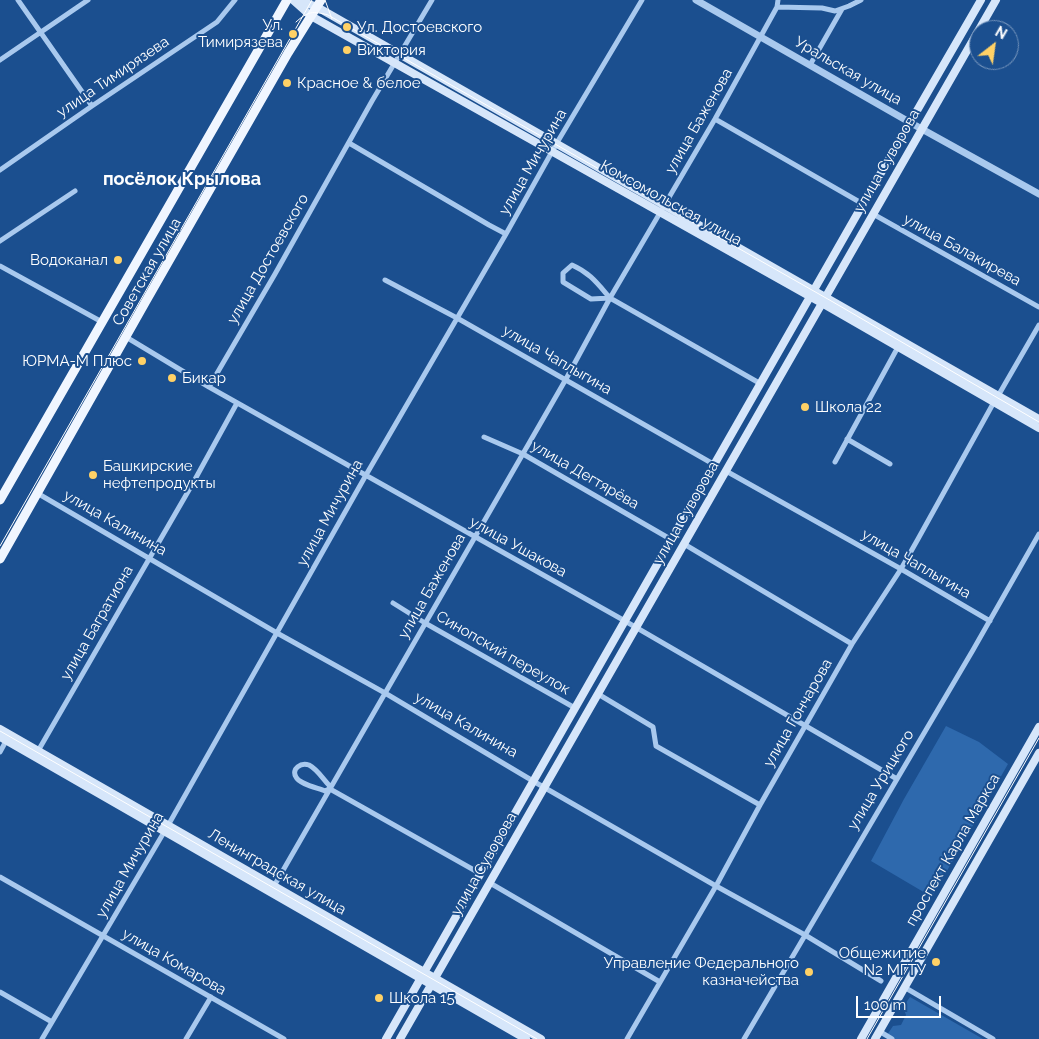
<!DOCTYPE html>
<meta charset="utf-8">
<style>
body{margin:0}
#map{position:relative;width:1039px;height:1039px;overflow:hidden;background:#1b4f8f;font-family:Raleway,sans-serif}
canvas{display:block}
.north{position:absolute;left:969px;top:20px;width:50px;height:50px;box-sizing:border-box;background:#1b4f8f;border:1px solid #7695bc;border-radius:50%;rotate:30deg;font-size:14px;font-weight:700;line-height:20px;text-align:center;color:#fff}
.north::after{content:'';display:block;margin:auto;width:18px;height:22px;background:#ffd166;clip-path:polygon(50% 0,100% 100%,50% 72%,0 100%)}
.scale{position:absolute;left:856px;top:996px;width:85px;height:22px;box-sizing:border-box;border:2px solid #fff;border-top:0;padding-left:6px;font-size:15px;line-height:18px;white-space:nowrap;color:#fff;-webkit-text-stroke:4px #1b4f8f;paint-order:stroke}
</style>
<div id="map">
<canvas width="1039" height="1039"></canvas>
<div class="north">N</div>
<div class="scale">100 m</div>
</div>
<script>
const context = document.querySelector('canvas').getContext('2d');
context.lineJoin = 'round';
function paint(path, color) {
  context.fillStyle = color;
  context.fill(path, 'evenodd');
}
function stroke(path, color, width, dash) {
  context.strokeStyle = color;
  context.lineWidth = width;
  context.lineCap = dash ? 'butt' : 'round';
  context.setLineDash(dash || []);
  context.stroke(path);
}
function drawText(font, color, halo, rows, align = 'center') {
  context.font = font + ' Raleway,sans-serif';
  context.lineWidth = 4;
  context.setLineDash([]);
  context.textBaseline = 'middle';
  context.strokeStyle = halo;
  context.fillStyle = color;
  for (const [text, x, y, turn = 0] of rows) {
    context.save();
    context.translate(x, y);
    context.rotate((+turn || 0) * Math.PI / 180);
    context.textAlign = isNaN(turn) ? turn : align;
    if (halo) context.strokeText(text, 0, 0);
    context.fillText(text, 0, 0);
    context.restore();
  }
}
paint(new Path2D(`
 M946 726 979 742 1008 764 932 897 871 861 904 799Z
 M910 997 983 1039H894L887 1035 893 1026 901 1025 906 1015 903 1007Z`), '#2e69ad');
stroke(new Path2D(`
 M18 0 92 106
 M777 7 822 8 835 11 849 6 861 0
 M0 60 88 0
 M810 65 842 9
 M715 119 863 204
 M349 143 489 225 506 234
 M0 170 92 106 217 22 235 0
 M873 214 1039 307
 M0 241 75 191
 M0 266 102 322
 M385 280 457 318 715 465
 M610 298 591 299 563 282V273L572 265C590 273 597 283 610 298L761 384
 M126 337 209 387 625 621 897 779
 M209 387 275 274 372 101 432 0
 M998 396 1039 325
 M484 437 523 454 672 540
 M847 439 890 464
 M835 462 898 347
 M726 471 901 569 990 621
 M37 493 277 633 385 693 533 781 716 886 805 935 881 981
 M684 544 852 644
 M393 603 425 623 575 708
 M598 694 653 727 656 746 760 805
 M38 751 193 483 237 403
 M0 752 6 741
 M329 789 325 791C318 788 299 784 296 777 291 769 301 762 309 765 317 769 323 779 329 785L330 789 481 874
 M0 877 284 1039
 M490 883 660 982
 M274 886 566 379 610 298 715 119 777 7 778 0
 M904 987 993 1039
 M0 992 52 1022
 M879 1031 892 1039
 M42 1039 170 822 366 475 506 234 558 141 642 0
 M186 1039 211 997
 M627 1039 716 886 760 805 852 644 901 569 918 539 994 402
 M744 1039 973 650 1039 534`), '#a9c9ee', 5);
stroke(new Path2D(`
 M696 0 911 123 1039 194`), '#a9c9ee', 7);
stroke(new Path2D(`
 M293 0 311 16 827 306 1039 428
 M298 0 317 7 1039 419
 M0 729 541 1039
 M0 737 526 1039
 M386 1039 863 204 981 0
 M400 1039 996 0
 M861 1039 1039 727
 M875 1039 1039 753`), '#d6e6fa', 8);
stroke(new Path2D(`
 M0 500 287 0
 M0 559 146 301 288 53 321 0`), '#f0f6ff', 9);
stroke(new Path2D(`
 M325 0 332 19
 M296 22C308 11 313 11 328 15L833 302 1039 422
 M0 546 312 0
 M0 731 537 1039
 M867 1039 1039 738`), '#fff', 1);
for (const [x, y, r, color] of [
 [347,27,5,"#ffd166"],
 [293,34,5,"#ffd166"],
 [347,50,5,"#ffd166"],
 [287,83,5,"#ffd166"],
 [118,260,5,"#ffd166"],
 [142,361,5,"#ffd166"],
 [172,378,5,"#ffd166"],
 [805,407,5,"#ffd166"],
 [93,475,5,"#ffd166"],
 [936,962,5,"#ffd166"],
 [809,972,5,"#ffd166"],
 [379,998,5,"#ffd166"]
]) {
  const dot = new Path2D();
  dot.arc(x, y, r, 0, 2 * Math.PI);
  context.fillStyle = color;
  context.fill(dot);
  stroke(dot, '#1b4f8f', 2);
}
drawText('15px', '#fff', '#1b4f8f', [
 ["Ул.",283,25,"right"],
 ["Тимирязева",283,42,"right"],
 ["Ул. Достоевского",357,27],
 ["Виктория",357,50],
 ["Красное & белое",297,83],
 ["Водоканал",108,260,"right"],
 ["ЮРМА-М Плюс",132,361,"right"],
 ["Бикар",182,378],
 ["Школа 22",815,407],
 ["Башкирские",103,466],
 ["нефтепродукты",103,483],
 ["Общежитие",926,953,"right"],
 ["N2 МГТУ",926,970,"right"],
 ["Управление Федерального",799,963,"right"],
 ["казначейства",799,980,"right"],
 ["Школа 15",389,998]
], 'left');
drawText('15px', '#fff', '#1b4f8f', [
 ["Уральская улица",848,71,30],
 ["улица Тимирязева",113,77,-34],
 ["улица Баженова",699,121,-60],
 ["улица Суворова",887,161,-60],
 ["улица Мичурина",533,162,-60],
 ["Комсомольская улица",671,203,29],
 ["улица Балакирева",962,250,29],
 ["улица Достоевского",268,259,-60],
 ["Советская улица",147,272,-60],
 ["улица Чаплыгина",557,360,30],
 ["улица Дегтярёва",585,475,30],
 ["улица Мичурина",330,513,-61],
 ["улица Суворова",686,513,-60],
 ["улица Калинина",115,523,30],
 ["улица Ушакова",518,547,29],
 ["улица Чаплыгина",916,564,30],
 ["улица Баженова",432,586,-60],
 ["улица Багратиона",97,623,-60],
 ["Синопский переулок",503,653,30],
 ["улица Гончарова",798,713,-60],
 ["улица Калинина",466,725,30],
 ["улица Урицкого",881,780,-59],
 ["проспект Карла Маркса",953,850,-60],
 ["улица Суворова",484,864,-60],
 ["улица Мичурина",130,865,-60],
 ["Ленинградская улица",277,872,30],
 ["улица Комарова",174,962,30]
]);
drawText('bold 18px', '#fff', '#1b4f8f', [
 ["посёлок Крылова",182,180]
]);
</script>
